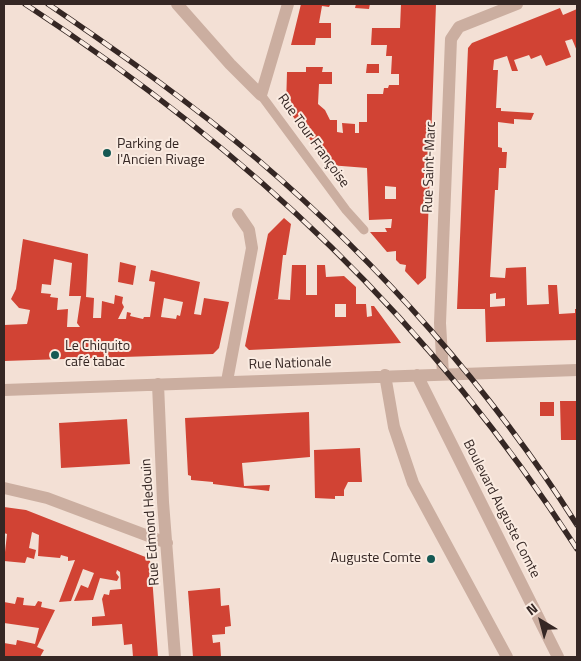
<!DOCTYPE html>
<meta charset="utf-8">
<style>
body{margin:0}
#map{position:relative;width:581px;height:661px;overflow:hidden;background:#f3e0d5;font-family:"Titillium Web",sans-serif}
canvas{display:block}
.frame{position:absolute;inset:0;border:5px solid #352724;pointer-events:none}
.north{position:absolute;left:516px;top:596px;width:50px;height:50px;-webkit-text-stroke:4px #faebe1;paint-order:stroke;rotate:323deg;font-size:14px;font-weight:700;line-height:20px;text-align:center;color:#352724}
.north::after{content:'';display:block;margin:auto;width:18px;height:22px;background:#352724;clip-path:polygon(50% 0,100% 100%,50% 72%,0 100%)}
</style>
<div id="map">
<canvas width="581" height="661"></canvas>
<div class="frame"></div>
<div class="north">N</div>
</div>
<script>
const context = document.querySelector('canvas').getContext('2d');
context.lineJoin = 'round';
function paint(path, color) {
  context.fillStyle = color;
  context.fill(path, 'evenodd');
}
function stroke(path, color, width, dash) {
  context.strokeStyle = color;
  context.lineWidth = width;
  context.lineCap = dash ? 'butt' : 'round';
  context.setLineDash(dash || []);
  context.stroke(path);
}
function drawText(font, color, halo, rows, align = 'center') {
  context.font = font + ' "Titillium Web",sans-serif';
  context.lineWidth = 4;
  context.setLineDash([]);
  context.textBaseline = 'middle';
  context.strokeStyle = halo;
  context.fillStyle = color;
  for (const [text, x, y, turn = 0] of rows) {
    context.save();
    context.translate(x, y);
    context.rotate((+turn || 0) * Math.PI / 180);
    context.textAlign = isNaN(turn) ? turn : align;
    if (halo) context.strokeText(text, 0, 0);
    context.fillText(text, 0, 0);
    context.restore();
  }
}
paint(new Path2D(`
 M301 4 330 5 329 7 322 6 319 23H331V38H316L315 45H291Z
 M356 4H370L369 9 355 8Z
 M401 4H436L426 278 418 285 405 271 406 265 400 264 396 260V251L387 252 370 232H387L385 228H391L392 219 369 220 367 168 329 165 286 107 287 72H306V67H323L322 72H332V84H319L318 104 325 110 330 120H337V132L343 133 342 123 355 124V133H359V122H367V94H383L384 88H388L389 85H399V74H391L392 56H386L387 45H371L372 28H400ZM385 186 396 187V199H385Z
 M560 8 563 15 577 9V51L572 39 565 41 571 57 546 66 541 55 531 59 529 55 514 60 518 71H512L507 56 494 60 493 70H498L496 108H501V111L534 113 531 120 514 119V124L498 122V147L502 148V152H507L506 168H499L498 190H495L490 277 505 278 506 268 526 267 527 305 549 304 548 285H557L559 314 575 313V309H577V340L486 342 485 309H457L468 48 472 43ZM496 293V299L505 298V306L490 307V294Z
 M367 64H379V73H366Z
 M284 218 291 224 286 255H283L278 299H273L290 300 292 265H306V295H317V265H325L326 277 344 276 356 287V304H366L367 317 372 316 371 306H374L401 343 249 350 245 346 268 234ZM335 304H346V317H335Z
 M23 239 88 254 86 297 94 298 93 318H101L102 301 114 304 115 295 123 297 122 303 124 307 118 319H126L127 312 131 313 130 316 143 319 144 317H150L155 282 149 281 151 270 200 282 194 314 201 315 204 298 229 302 219 348 213 354 4 361V325L27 324 28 320 30 310 19 308 11 299 16 289ZM54 259 72 263 69 296H81L77 323 80 327H67L68 309 57 310 58 298 50 297 51 294 41 293 42 284 51 285ZM164 298 183 302 180 316 177 315 176 319 161 317Z
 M120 262 136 266 133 285 118 282Z
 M560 401H577V440H561Z
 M540 402H554V416H540Z
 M309 412 310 457 242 463 244 486 270 485 269 491 213 484V482L191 480V476L188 475 185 418Z
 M127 419 130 464 61 468 59 423Z
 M360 448 362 482H348L344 490V496H335V499L315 498 314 450Z
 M4 507 26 510 148 558 151 563 158 657H133L132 644 124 645 122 624 92 626V617L105 616 102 599 104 594 109 595 110 590 121 589 120 572 117 570 116 573 119 577 117 581 100 578 93 600 74 601 81 585 88 588 94 573 83 569 71 601 59 602 75 560 68 561V557L61 555 60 558 38 556 39 535 32 532 29 548 36 550 34 559 27 557 25 563 4 561 7 534 4 533Z
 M220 588 221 606 229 605 231 626 225 627V634L212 635 213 643 220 642 221 657H193L188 591Z
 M17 597 24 598 23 605 35 606 38 601 42 602 41 607 55 610 37 647 44 650 40 657H4V643L16 645 17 640 35 644 39 628 4 623V602L15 604Z`), '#d14334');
stroke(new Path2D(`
 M261 95 346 210 364 230`), '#cbaea0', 9);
stroke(new Path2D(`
 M177 4 230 64 261 95 288 4
 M443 374 440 323 451 39 459 27 517 4
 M385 375 394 427 413 483 507 657
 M417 375 558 657
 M227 381 252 248 249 230 238 214
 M158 384 163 502 175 657
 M4 390 577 370
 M4 488 47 498 167 543`), '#cbaea0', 12);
const rail = new Path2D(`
 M25 4C250 151 431 322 577 549
 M48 4C120 53 191 103 257 159 380 264 491 389 577 525`);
stroke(rail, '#352724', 5.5);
stroke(rail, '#faebe1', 4, [11]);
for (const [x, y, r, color] of [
 [107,153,5,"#165954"],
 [55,355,5,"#165954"],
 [431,559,5,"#165954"]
]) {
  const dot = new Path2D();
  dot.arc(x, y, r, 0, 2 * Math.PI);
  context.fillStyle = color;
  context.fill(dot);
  stroke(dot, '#faebe1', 2);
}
drawText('14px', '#352724', '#faebe1', [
 ["Rue Tour Françoise",313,141,54],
 ["Rue Saint-Marc",430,167,-88],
 ["Rue Nationale",290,364,-2],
 ["Boulevard Auguste Comte",501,509,63],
 ["Rue Edmond Hedouin",151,522,-94]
]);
drawText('14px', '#352724', '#faebe1', [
 ["Parking de",117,145],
 ["l'Ancien Rivage",117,161],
 ["Le Chiquito",65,347],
 ["café tabac",65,363],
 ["Auguste Comte",421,559,"right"]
], 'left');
</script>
